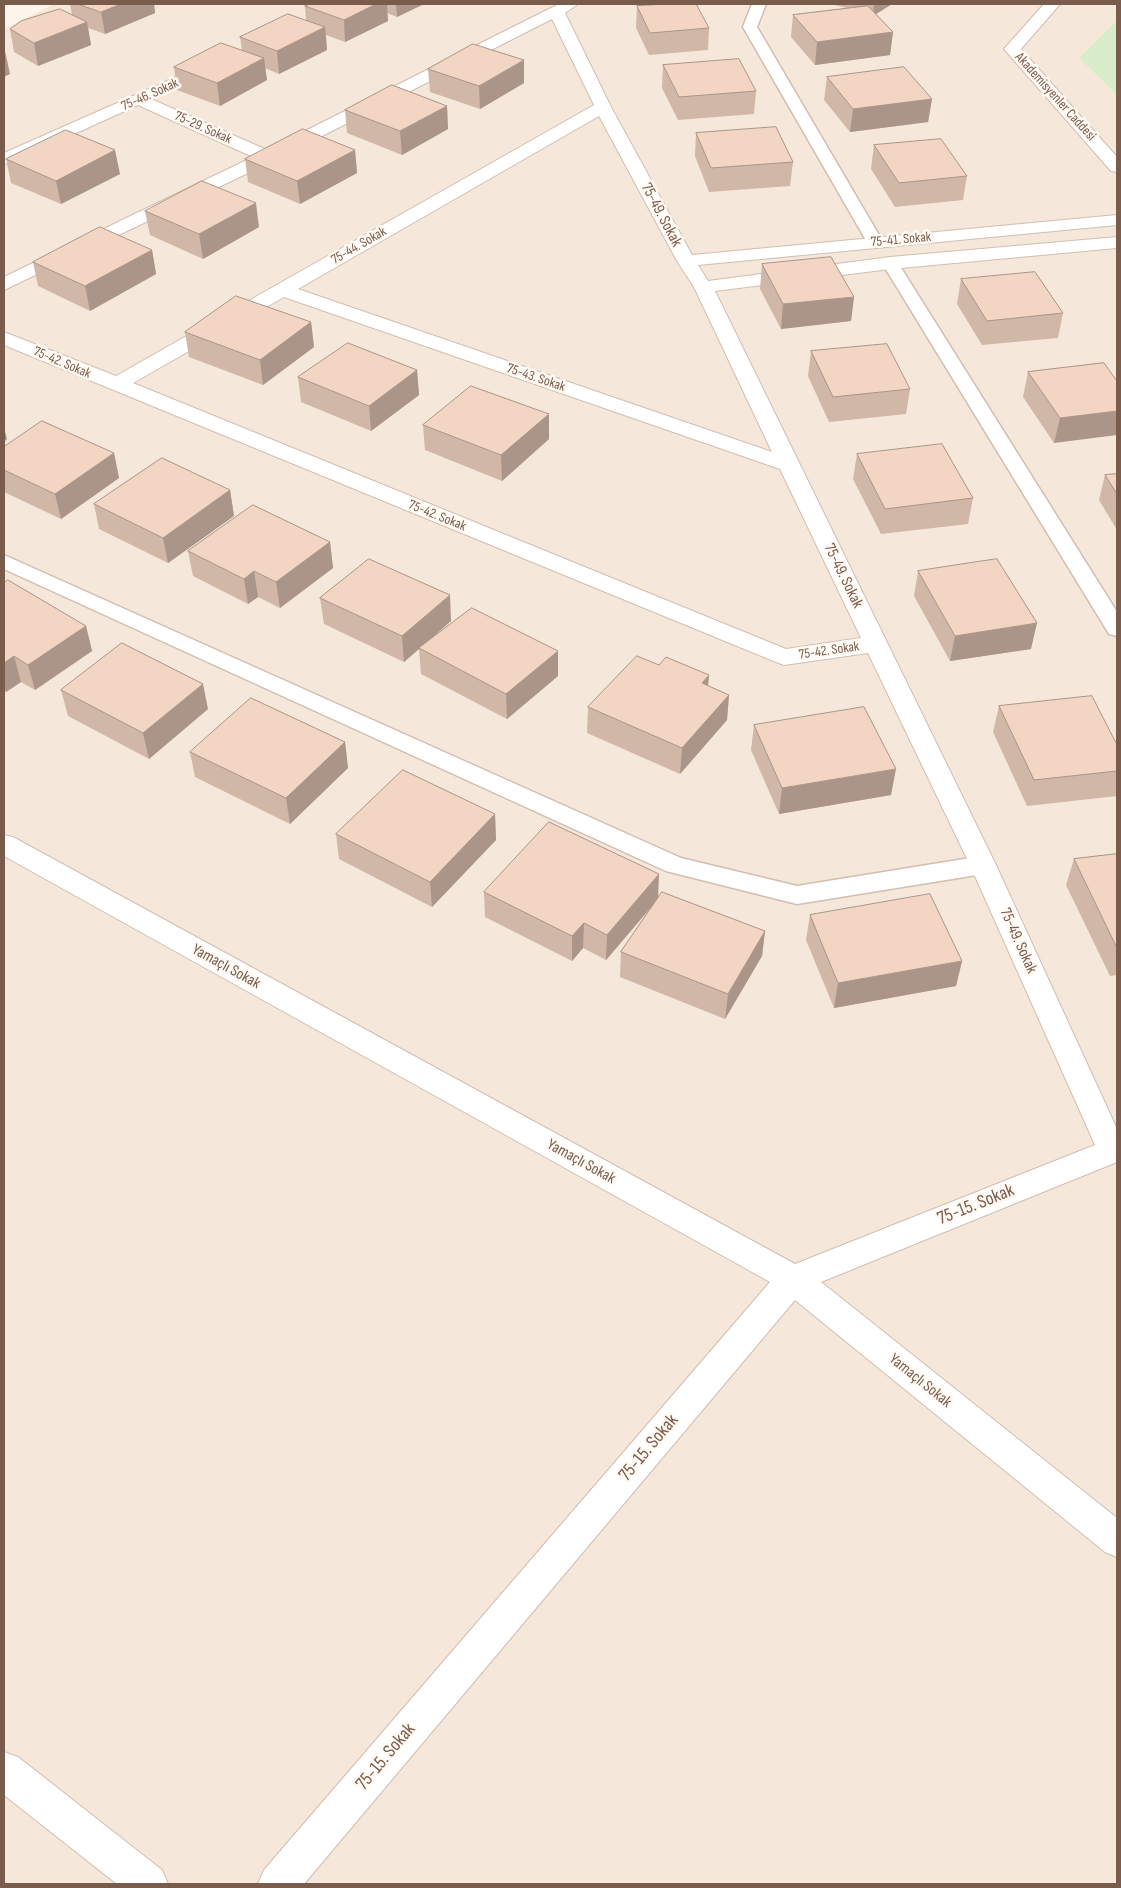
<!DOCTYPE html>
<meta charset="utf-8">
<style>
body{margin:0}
#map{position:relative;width:1121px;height:1888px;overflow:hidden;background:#fdf6ec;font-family:"Sofia Sans Condensed",sans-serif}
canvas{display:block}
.frame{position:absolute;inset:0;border:5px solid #7a5c4d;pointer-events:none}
</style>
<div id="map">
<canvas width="1121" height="1888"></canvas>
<div class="frame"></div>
</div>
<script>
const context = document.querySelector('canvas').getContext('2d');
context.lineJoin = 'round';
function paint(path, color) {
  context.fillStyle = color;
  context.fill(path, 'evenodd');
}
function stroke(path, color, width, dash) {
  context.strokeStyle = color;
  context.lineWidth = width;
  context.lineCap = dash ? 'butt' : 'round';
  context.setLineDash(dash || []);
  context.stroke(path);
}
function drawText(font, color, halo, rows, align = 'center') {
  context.font = font + ' "Sofia Sans Condensed",sans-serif';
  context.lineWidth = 5;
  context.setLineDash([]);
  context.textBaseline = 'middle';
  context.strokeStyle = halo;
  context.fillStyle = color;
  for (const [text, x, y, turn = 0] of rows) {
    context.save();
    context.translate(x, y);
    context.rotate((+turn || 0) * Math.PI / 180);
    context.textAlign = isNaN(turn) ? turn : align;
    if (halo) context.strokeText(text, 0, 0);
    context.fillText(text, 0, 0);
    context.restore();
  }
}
paint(new Path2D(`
 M54 4H1117V20L1079 58 1117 95V1884H4V29Z`), '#f5e8da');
paint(new Path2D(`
 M1117 20V95L1079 58Z`), '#d8ecc9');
const service = new Path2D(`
 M752 4H766L757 27 883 242 881 246H869L867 242 743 27Z
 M890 258 896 259 898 263 1117 612V636L1109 634 1106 629 882 263 884 259Z
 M4 555 681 858 797 886 983 856 992 859 995 865 992 871 983 874 797 904 666 871 4 569Z`);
const minor = new Path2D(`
 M559 4H578L565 13 611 107 692 255 1117 215V225L698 265 708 281 890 257 1117 237V248L890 269 715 291 996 865 1117 1129V1162L821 1282 1117 1518V1557L1105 1552 795 1300 304 1884H258L264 1870 770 1282 4 856V835L13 837 795 1264 1095 1145 970 865 868 653 784 665 776 662 4 345V332L116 376 594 105 552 19 273 161 4 290V277L253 157 138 105 10 163 4 164V153L210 62 216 64 218 67 216 70 151 99 267 150ZM599 116 677 261 694 287 772 452 298 289ZM284 297 780 469 861 638 786 649 133 383Z
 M1044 4H1060L1021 49 1117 157V172L1111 171 1004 49Z
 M4 1752 18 1757 162 1870 168 1884H117L4 1795Z`);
stroke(service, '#d1beb0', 3);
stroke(minor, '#d1beb0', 2);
paint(service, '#fff');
paint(minor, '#fff');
paint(new Path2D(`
 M70 4H154L155 13 105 34 88 28 91 45 38 66 14 52 10 29 72 15Z
 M310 4H424L397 17 387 13 388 21 345 42 326 35 327 50 279 74 265 68 267 80 220 106 177 90 174 67 242 50 240 37 306 20 305 6Z
 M831 4H892L876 14 893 32 890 55 815 65 791 37 793 15 847 8Z
 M637 6 709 28 708 50 649 55 636 28Z
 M663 65 756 91 754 114 678 120 662 88Z
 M428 69 524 83 480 109 430 92Z
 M827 77 932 99 928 122 850 132 824 100Z
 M447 106 448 129 402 155 347 133 345 110Z
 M696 133 793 162 790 186 709 192 695 156Z
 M874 145 967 176 963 200 895 207 871 169Z
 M355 150 357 173 300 204 248 182 245 159Z
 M6 159 120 174 61 204 11 183Z
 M145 211 259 227 203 259 150 235Z
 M152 250 156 274 90 311 38 286 33 262Z
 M762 264 854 297 851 321 781 329 760 289Z
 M961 279 1063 313 1058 338 982 345 957 304Z
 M311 322 314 347 263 385 189 357 185 332Z
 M811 351 910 389 906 414 829 422 808 376Z
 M1104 363 1054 443 1023 397 1028 372Z
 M417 370 419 395 371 431 301 402 298 377Z
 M423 425 549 439 502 481 425 450Z
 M4 447 114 453 119 478 61 519 4 492Z
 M857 454 973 498 968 524 881 534 853 479Z
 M1117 474V530L1099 500 1105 475Z
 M230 490 234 516 168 563 99 529 94 504Z
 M330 542 333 568 280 608 258 597 248 604 193 576 188 551Z
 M918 571 1031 649 950 661 914 596Z
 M4 583 86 626 92 651 35 690 21 682 6 692 4 691Z
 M320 598 451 621 423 646 558 676 507 719 421 674 419 649 404 662 324 624Z
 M708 686 729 695 727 720 680 774 587 733 588 707Z
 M61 690 208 709 149 759 68 716Z
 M999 706 1117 745V796L1027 806 993 732Z
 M754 725 891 795 779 814 751 750Z
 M345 742 348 768 290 824 195 777 190 752Z
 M495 814 496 840 432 907 339 859 336 834Z
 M1117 854V975L1110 976 1066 885 1074 859Z
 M484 892 658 897 765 931 762 956 725 1019 620 977 621 952 653 905 606 960 583 948 572 961 485 917Z
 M810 915 962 961 956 986 834 1008 806 940Z`), '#d1b7a8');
paint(new Path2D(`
 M121 4H154L155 13 105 34 101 12Z
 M376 4H387L388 21 345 42 344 20Z
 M396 4H424L397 17Z
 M874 4H892L873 16Z
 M87 22 91 45 38 66 34 43Z
 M325 27 327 50 279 74 277 51Z
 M893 32 890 55 815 65 817 42Z
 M5 51 10 74 4 77V52Z
 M264 58 267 80 220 106 217 83Z
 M524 60V83L480 109 479 86Z
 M932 99 928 122 850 132 853 109Z
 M447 106 448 129 402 155 400 131Z
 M115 150 120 174 61 204 56 181Z
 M355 150 357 173 300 204 297 181Z
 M256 203 259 227 203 259 199 234Z
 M152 250 156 274 90 311 85 286Z
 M854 297 851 321 781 329 783 304Z
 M311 322 314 347 263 385 260 360Z
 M417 370 419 395 371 431 369 406Z
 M1117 411V435L1054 443 1060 418Z
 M549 414V439L502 481 501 455Z
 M4 427 7 439 4 442Z
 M114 453 119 478 61 519 55 494Z
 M230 490 234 516 168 563 163 538Z
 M330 542 333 568 280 608 276 582Z
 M254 571 258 597 248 604 244 579Z
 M450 595 451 621 404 662 402 636Z
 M1037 623 1031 649 950 661 955 636Z
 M86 626 92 651 35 690 28 665Z
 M558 651V676L507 719 506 694Z
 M14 656 21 682 6 692 4 685V663Z
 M709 675 707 701 702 683Z
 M203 684 208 709 149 759 143 733Z
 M729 695 727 720 680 774 682 748Z
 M345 742 348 768 290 824 286 798Z
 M896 769 891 795 779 814 782 788Z
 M495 814 496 840 432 907 430 882Z
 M659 874 658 899 606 960 607 935Z
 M584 923 583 948 572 961V936Z
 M765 931 762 956 725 1019 728 994Z
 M962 961 956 986 834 1008 838 983Z`), '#aa9588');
const building = new Path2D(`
 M78 4H121L101 12Z
 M310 4H376L344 20 305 6Z
 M666 4H696L709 28 650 33 637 6Z
 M868 6 893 32 817 42 793 15Z
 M60 9 87 22 34 43 10 29 21 21Z
 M288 14 325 27 277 51 240 37Z
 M221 43 264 58 217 83 174 67Z
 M473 44 524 60 479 86 428 69Z
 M739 59 756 91 679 97 663 65Z
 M904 67 932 99 853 109 827 77Z
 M392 85 447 106 400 131 345 110Z
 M776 127 793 162 711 168 696 133Z
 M303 129 355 150 297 181 245 159Z
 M66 130 115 150 56 181 6 159Z
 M941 139 967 176 899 183 874 145Z
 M202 181 256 203 199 234 145 211Z
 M100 227 152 250 85 286 33 262Z
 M831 257 854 297 783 304 762 264Z
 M1035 272 1063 313 987 321 961 279Z
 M236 296 311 322 260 360 185 332Z
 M348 343 417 370 369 406 298 377Z
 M887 344 910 389 833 397 811 351Z
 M1104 363 1117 381V411L1060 418 1028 372Z
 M471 386 549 414 501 455 423 425Z
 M42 421 114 453 55 494 4 470V447Z
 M942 444 973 498 885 509 857 454Z
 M162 458 230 490 163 538 94 504Z
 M1117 474V494L1105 475Z
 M253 505 330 542 276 582 254 571 244 579 188 551Z
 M369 559 450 595 402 636 320 598Z
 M997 559 1037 623 955 636 918 571Z
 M8 580 86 626 28 665 14 656 4 663V583Z
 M472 608 558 651 506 694 419 648Z
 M122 643 203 684 143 733 61 690Z
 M637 656 659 665 666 657 709 675 702 683 729 695 682 748 588 707Z
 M1092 696 1117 745V771L1034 780 999 706Z
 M251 698 345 742 286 798 190 752Z
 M864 707 896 769 782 788 754 725Z
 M403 770 495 814 430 882 336 834Z
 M549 822 659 874 607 935 584 923 572 936 484 892Z
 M1117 854V948L1074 859Z
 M662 892 765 931 728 994 621 952Z
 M930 894 962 961 838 983 810 915Z`);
paint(building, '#f3d5c3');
stroke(building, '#aa9588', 1);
drawText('14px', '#7a5c4d', '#fffaf3', [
 ["75-46. Sokak",150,95,-24],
 ["Akademisyenler Caddesi",1055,97,48],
 ["75-29. Sokak",203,128,24],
 ["75-41. Sokak",901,240,-5],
 ["75-44. Sokak",359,246,-30],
 ["75-42. Sokak",62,363,23],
 ["75-43. Sokak",536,378,19],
 ["75-42. Sokak",437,516,22],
 ["75-42. Sokak",829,651,-8]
]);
drawText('16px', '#7a5c4d', '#fffaf3', [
 ["75-49. Sokak",661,215,62],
 ["75-49. Sokak",843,576,64],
 ["75-49. Sokak",1018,941,66],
 ["Yamaçlı Sokak",226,967,29],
 ["Yamaçlı Sokak",581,1162,29],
 ["Yamaçlı Sokak",920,1381,39]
]);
drawText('19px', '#7a5c4d', '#fffaf3', [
 ["75-15. Sokak",976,1205,-22],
 ["75-15. Sokak",649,1448,-50],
 ["75-15. Sokak",386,1757,-50]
]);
</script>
